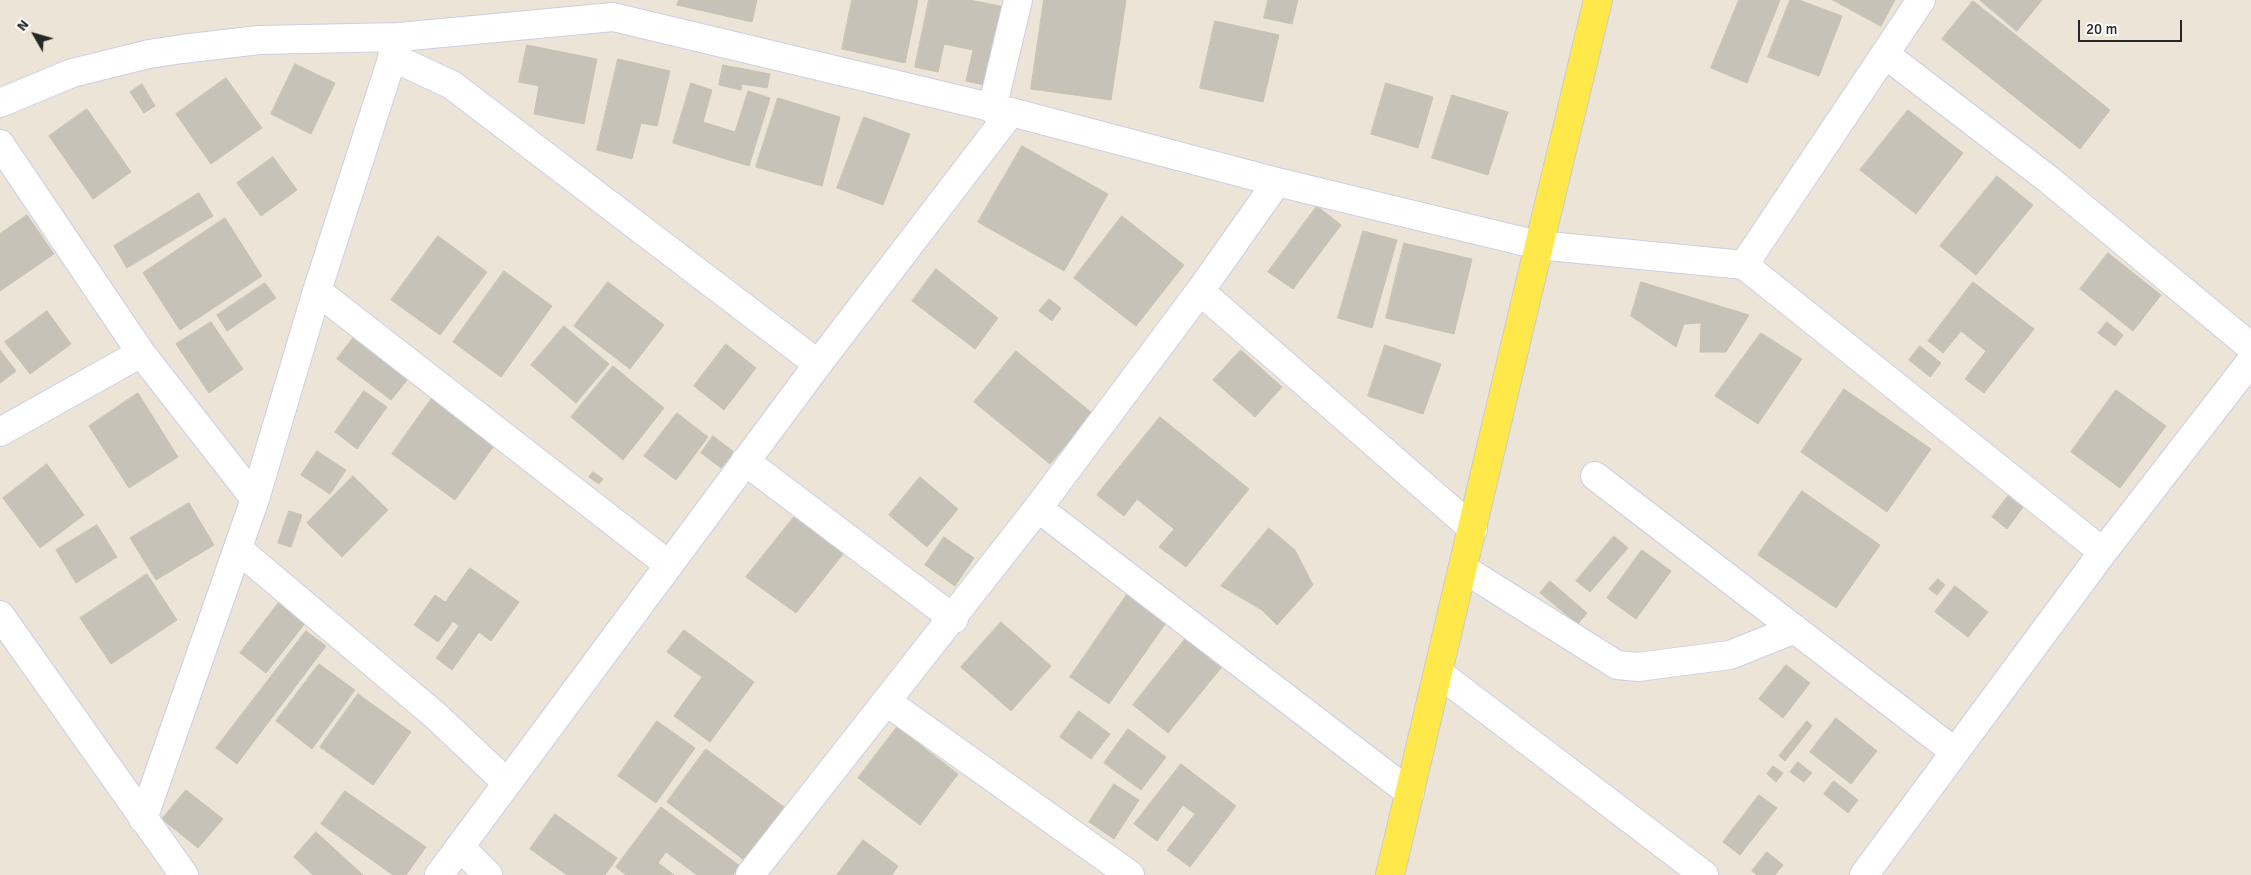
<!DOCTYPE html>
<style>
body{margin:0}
#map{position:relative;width:2251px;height:875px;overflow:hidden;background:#ece5d7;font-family:Signika,sans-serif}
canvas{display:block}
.north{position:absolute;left:10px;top:10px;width:50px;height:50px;-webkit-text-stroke:4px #fff;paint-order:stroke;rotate:308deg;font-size:14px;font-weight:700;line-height:20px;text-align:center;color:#272727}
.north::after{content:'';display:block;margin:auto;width:18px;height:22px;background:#272727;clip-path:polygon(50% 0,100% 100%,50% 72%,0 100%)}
.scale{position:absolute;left:2078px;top:20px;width:104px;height:22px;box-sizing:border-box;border:2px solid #272727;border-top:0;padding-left:6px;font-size:15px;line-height:18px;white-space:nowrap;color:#272727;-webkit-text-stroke:4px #fff;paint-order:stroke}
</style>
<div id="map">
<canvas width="2251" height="875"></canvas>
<div class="north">N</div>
<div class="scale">20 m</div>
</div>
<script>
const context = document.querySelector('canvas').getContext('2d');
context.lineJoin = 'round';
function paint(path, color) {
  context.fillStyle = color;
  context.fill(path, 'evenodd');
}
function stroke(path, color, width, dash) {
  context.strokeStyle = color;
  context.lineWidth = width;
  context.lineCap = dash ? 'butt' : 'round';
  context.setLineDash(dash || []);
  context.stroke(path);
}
const building = new Path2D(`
 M679 0H757L752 22 677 5Z
 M852 0H918L905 63 842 49Z
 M929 0H970L1005 7 988 86 966 81 973 50 944 44 938 72 915 67Z
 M1044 0H1126L1111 100 1031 89Z
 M1268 0H1298L1292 24 1264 18Z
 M1739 0H1780L1747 83 1711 68Z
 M1790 0H1799L1842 16 1819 76 1768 57Z
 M1833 0H1895L1881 26Z
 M1980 0H2042L2017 31Z
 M1973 1 2110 110 2080 149 1942 39Z
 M1215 21 1279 35 1263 102 1200 88Z
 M527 45 597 59 584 124 534 114 539 86 519 82Z
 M618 59 670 71 657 126 641 123 632 159 597 150Z
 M295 64 335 83 311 134 271 114Z
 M723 65 770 74 767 88 742 84 741 90 719 85Z
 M226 78 262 128 211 164 176 114Z
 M691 83 712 90 703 122 735 132 748 91 770 98 749 166 673 143Z
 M1386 83 1433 97 1418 148 1371 134Z
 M142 84 155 106 144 113 130 92Z
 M1452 95 1508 112 1488 175 1432 158Z
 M778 98 840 117 822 186 756 167Z
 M87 109 131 172 93 199 49 136Z
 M1908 110 1963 153 1916 214 1860 170Z
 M864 117 910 134 883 205 837 188Z
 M1022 146 1108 194 1064 271 978 222Z
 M273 157 297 190 261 216 237 183Z
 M1997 176 2033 205 1976 275 1940 246Z
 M199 193 213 216 127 268 114 246Z
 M1317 206 1341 225 1293 289 1268 272Z
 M27 215 54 254 0 291V234Z
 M1122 216 1184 265 1136 326 1074 278Z
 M225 218 262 276 180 330 143 273Z
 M1363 231 1397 240 1372 328 1338 318Z
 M438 236 487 272 440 335 391 300Z
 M1404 243 1472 259 1454 334 1386 318Z
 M2108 253 2161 295 2133 331 2080 289Z
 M936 269 998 318 975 349 912 301Z
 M504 271 552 306 501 377 453 342Z
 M608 282 664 325 630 369 574 326Z
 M1641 282 1749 315 1726 352H1700L1701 323 1684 324 1676 347 1631 316Z
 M1973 282 2034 329 1984 393 1965 379 1986 351 1961 331 1943 353 1928 341Z
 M265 283 276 298 227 331 217 315Z
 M1049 299 1061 308 1052 321 1039 311Z
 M47 311 71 344 30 374 5 342Z
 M211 322 243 369 209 393 176 344Z
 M2107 322 2123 335 2115 346 2098 333Z
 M564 326 609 364 576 403 531 365Z
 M1761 333 1802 359 1758 424 1715 396Z
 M353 338 408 379 391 400 337 359Z
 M726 344 756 368 724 410 694 386Z
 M1385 345 1441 364 1423 414 1368 396Z
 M1920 346 1941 363 1930 377 1909 360Z
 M0 350 16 371 0 383Z
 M1241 350 1282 387 1255 417 1213 380Z
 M1016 351 1092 413 1050 464 974 402Z
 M613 366 664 408 623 460 571 417Z
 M1844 389 1931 449 1887 512 1801 452Z
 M2116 390 2166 426 2120 488 2071 452Z
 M364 391 387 407 357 449 335 432Z
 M138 393 178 457 129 488 89 426Z
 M432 398 496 443 455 500 392 454Z
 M677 413 708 437 676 480 644 456Z
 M1160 417 1249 489 1186 567 1159 547 1174 529 1137 499 1124 516 1097 495Z
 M713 436 734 452 721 468 701 453Z
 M317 451 346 470 330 494 301 475Z
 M47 464 84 515 40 548 3 498Z
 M593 472 603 479 599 484 589 477Z
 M353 476 388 510 342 557 307 523Z
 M920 477 958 509 927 547 889 515Z
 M1802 491 1880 545 1836 608 1758 555Z
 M2008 496 2023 507 2007 529 1992 517Z
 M189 503 214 545 156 580 130 538Z
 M289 511 302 515 291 547 278 543Z
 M794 517 844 553 796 613 746 577Z
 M97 525 117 557 76 583 56 550Z
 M1269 528 1295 550 1313 585 1277 625 1262 610 1221 586Z
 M1614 536 1628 548 1590 592 1576 581Z
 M944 537 974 558 955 586 925 565Z
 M1642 550 1671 571 1636 619 1607 598Z
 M470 568 519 602 491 641 479 632 452 670 436 658 459 626 453 621 438 642 414 625 435 595 445 602Z
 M147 574 177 620 111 664 80 618Z
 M1938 579 1945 585 1937 595 1929 589Z
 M1550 581 1587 613 1578 624 1540 593Z
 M1955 586 1988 612 1968 637 1935 612Z
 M1128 593 1168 620 1109 704 1070 677Z
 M280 601 306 622 266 673 240 653Z
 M1001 622 1051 666 1011 711 961 667Z
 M684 630 754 682 710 742 674 716 702 677 667 652Z
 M306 631 326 646 237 764 216 748Z
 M1189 634 1225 663 1168 733 1133 705Z
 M319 664 355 690 312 749 276 721Z
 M1786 665 1810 683 1783 718 1759 699Z
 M358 694 411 732 373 785 320 747Z
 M1079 711 1110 734 1091 759 1060 737Z
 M1836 718 1877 751 1851 784 1810 752Z
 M657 721 695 748 656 803 618 776Z
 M1807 721 1812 726 1785 761 1779 756Z
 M897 727 958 774 920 825 858 778Z
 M1128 729 1166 757 1141 790 1104 763Z
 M706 749 784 807 744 860 667 802Z
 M1798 762 1812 773 1804 782 1790 772Z
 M1181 764 1236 806 1190 867 1167 850 1195 814 1183 805 1157 841 1134 824Z
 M1773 766 1783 773 1776 782 1767 774Z
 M1834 781 1858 800 1848 813 1824 794Z
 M1114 784 1139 800 1114 839 1089 822Z
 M186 790 223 819 198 848 162 819Z
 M345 791 426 847 406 875H393L321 824Z
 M1759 795 1777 808 1740 855 1723 842Z
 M661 807 740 866 733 875H697L666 852 658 863 674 875H626L616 867Z
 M555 814 617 858 605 875H567L530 849Z
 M316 832 363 875H313L294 857Z
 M863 840 898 866 892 875H837Z
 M1767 852 1783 865 1775 875H1757L1752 871Z`);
paint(building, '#c7c2b7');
stroke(building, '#c7c2b1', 1);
const minor = new Path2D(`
 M1886 55 2048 179 2251 347
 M392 57 452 85 818 364
 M0 103 72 73 149 54 182 49 259 40 399 37 613 17 1011 112 1277 182 1538 245 1744 265 2103 552
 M992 109 1018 0
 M0 144 141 353 255 499
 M1744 265 1921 0
 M317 291 669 565
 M1200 291 1473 529
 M0 432 141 353
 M745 461 954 619
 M1595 476 1955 752
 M1038 508 1410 793
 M238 549 436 716 506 782
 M1464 569 1617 665 1638 667 1730 655 1795 629
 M0 615 184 875
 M1440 674 1704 875
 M887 702 1130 875
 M143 819 255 499 317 291 399 37
 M460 847 488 875
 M439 875 818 364 1011 112
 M750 875 1038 508 1200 291 1277 182
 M1864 875 2103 552 2251 361`);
const major = new Path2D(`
 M1390 875C1461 584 1526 291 1598 0`);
stroke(minor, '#cccee3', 30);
stroke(major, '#cbcbcb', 30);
stroke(minor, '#fff', 28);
stroke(major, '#ffe849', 28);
</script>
